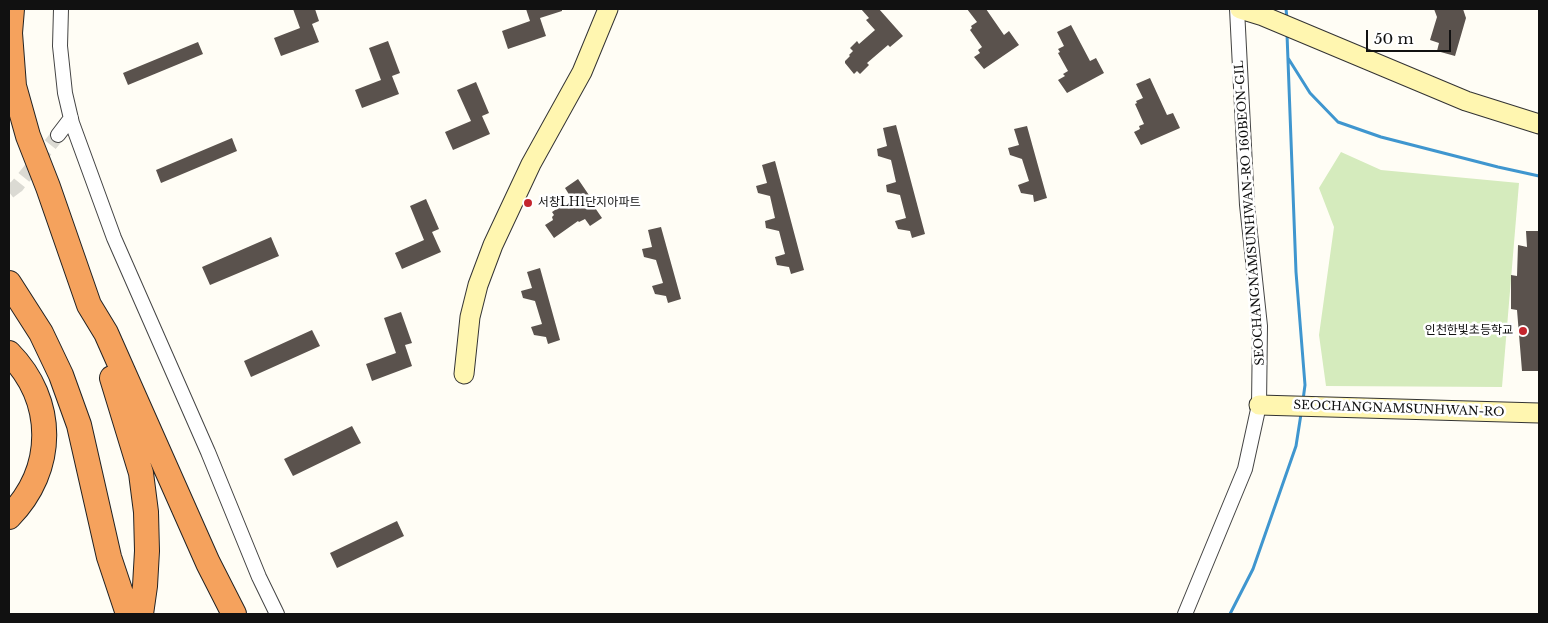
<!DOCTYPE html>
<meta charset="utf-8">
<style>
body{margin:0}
#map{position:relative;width:1548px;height:623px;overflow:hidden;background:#fffdf5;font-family:"Libre Baskerville",serif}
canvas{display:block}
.frame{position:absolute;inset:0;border:10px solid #111;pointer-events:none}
.scale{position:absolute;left:1366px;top:30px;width:85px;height:22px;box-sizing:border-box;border:2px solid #111;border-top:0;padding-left:6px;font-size:15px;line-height:18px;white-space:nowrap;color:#111;-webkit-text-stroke:4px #fff;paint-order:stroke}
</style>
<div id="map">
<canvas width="1548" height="623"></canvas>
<div class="frame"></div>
<div class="scale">50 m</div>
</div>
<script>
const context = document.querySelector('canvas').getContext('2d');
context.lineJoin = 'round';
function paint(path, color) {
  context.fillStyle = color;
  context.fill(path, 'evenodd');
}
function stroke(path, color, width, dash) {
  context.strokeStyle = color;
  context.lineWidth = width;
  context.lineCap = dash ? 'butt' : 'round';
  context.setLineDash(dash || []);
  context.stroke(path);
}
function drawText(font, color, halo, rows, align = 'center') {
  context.font = font + ' "Libre Baskerville","Noto Sans KR",serif';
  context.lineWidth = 5;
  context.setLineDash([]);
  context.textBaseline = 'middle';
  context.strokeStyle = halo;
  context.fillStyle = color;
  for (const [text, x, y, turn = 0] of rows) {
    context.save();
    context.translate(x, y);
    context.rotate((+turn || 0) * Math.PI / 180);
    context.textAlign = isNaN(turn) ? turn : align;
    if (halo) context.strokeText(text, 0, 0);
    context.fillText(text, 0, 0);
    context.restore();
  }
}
paint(new Path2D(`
 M1341 152 1381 170 1519 183 1502 387 1326 386 1319 335 1334 227 1319 188Z`), '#d5ebbd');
stroke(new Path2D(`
 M1286 9 1287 18
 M1287 34 1296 272 1305 385 1303 400
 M1288 58 1310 93 1338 122 1381 137 1498 167 1539 176
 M1230 614 1253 569 1296 446 1301 414`), '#3f96cf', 3);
paint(new Path2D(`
 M293 9H315L319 21 312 24 319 42 281 56 274 38 300 28Z
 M526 9H562V11L540 18 546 36 508 49 502 31 530 21Z
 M861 9H879L903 36 890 47 888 45 867 63 869 65 860 74 857 71 854 74 845 63V61L850 56 849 55 853 51 850 48 857 41 859 44 875 30 866 20 869 18Z
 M967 9H986L1004 35 1009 31 1019 45 984 69 974 57 980 53 978 50 982 47 970 30 972 28 971 26 977 22Z
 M1434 9H1463L1466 18 1455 56 1437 51 1439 43 1430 40 1437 17Z
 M1071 25 1090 61 1096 58 1104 73 1067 93 1058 80 1065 76 1063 74 1068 71 1058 53 1060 52 1058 49 1064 46 1057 32Z
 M388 41 400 73 392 76 399 94 362 108 355 90 381 80 369 48Z
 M198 42 203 54 128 85 123 73Z
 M1150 78 1167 115 1173 113 1180 128 1141 145 1134 132 1140 129 1139 126 1144 124 1135 104 1137 103 1136 101 1143 98 1136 84Z
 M476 82 489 113 482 116 490 134 453 150 445 132 471 121 457 90Z
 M896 125 925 234 912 238 910 231 898 229 895 221 906 218 900 195 887 192 886 185 896 182 891 160 878 156 877 149 887 146 883 128Z
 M1027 126 1047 198 1034 202 1033 195 1021 193 1018 185 1029 181 1022 159 1010 155 1008 148 1019 145 1014 129Z
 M232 138 237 151 161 183 156 170Z
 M775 161 804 270 791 274 789 267 777 265 775 257 785 254 779 231 766 228 765 221 775 218 770 196 758 193 756 186 767 183 762 165Z
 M578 179 593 201 591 202 602 218 590 226 585 219 579 222 578 221 554 238 545 225 553 220 552 217 554 215 552 212 570 200 568 197 570 196 565 188Z
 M426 199 439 229 432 232 441 252 402 269 395 253 424 240 410 206Z
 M661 227 681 299 668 303 666 296 655 294 652 286 663 283 656 260 644 257 642 249 652 247 648 230Z
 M1526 231H1539V371H1522L1517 310 1511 309V275L1517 276 1518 245 1527 247Z
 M271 237 279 256 210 285 202 267Z
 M540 268 560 340 548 344 546 337 534 335 531 327 542 324 535 301 523 298 521 291 532 288 527 272Z
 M401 312 412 343 405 345 412 366 372 381 366 364 396 353 384 318Z
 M312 330 320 346 251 377 244 361Z
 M352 426 361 443 293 476 284 459Z
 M397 521 404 536 337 568 330 553Z`), '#5a524d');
stroke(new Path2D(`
 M9 192 17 186 58 135`), '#dbdad3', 14, [14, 7]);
const street = new Path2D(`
 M61 9 60 46 65 93 72 123 114 238 208 452 259 577 277 614
 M58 135 71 118
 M1185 614 1245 469 1259 405 1260 326 1247 205 1237 9`);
const secondary = new Path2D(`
 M1240 9 1263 16 1466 101 1539 124
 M464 374 470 317 478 285 493 245 531 164 582 72 608 9
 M1259 405 1539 413`);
const highway = new Path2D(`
 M12 9 10 33 14 86 28 136 48 187 89 305 106 333 208 563 234 614
 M9 283 41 333 61 375 79 425 109 557 128 614
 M9 353C56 401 56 469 9 517
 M112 378 141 473 146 512 147 551 145 586 141 614`);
stroke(street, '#444', 16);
stroke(secondary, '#333', 21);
stroke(highway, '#222', 26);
stroke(street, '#fff', 14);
stroke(secondary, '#fff6b0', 19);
stroke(highway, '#f5a25d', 24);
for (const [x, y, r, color] of [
 [528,203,5,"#c4262e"],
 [1523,331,5,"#c4262e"]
]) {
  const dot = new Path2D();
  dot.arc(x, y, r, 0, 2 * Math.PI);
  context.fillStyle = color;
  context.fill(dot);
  stroke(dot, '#fff', 2);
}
drawText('12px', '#111', '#fff', [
 ["서창LH1단지아파트",538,203],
 ["인천한빛초등학교",1513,331,"right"]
], 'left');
drawText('12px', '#111', '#fff', [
 ["SEOCHANGNAMSUNHWAN-RO 160BEON-GIL",1250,213,-94],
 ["SEOCHANGNAMSUNHWAN-RO",1399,409,2]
]);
</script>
